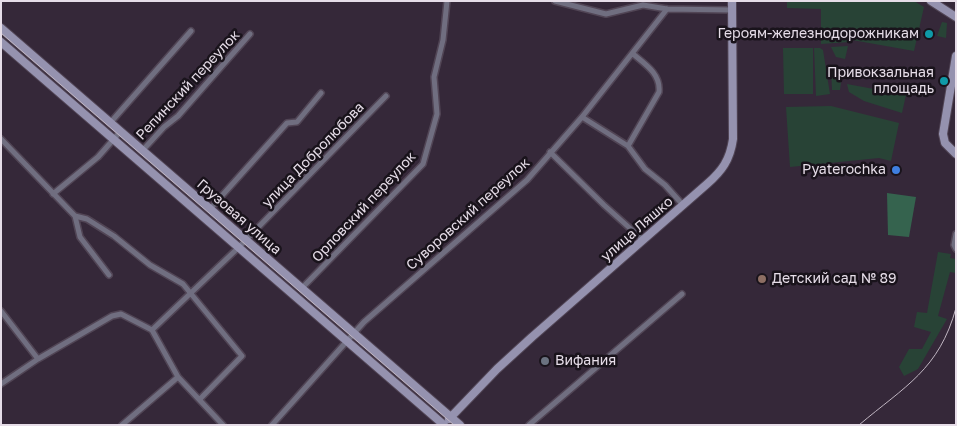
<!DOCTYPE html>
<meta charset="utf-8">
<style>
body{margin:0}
#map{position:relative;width:957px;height:426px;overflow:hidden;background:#352839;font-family:"Golos Text",sans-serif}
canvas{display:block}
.frame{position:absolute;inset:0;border:2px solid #e6dde8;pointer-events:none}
</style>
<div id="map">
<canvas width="957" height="426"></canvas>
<div class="frame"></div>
</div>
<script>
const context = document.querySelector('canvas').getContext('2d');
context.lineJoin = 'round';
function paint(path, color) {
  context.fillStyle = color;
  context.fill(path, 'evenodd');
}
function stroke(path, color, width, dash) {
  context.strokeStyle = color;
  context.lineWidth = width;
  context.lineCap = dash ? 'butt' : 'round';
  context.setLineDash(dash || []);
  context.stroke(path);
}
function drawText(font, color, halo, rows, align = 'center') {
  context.font = font + ' "Golos Text",sans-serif';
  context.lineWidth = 5;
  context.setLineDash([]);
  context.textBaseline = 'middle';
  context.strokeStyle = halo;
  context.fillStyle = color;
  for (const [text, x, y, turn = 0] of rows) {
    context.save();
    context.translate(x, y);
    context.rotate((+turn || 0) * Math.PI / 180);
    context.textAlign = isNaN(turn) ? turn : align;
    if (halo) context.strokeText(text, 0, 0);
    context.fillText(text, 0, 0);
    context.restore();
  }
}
paint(new Path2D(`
 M787 1H914L924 7 914 51 852 40 850 42 821 44V9L787 8Z
 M942 22 947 23 946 38 937 36Z
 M848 46 845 59 836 57 831 47Z
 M783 48H813V94H784Z
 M814 48H820L823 50 830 94 816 96Z
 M831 68 841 82 840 90H832Z
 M847 84 906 95 902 113 864 101 849 92Z
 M831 106 899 123 891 161 879 158 790 167 786 107Z
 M938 252 951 254 950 258 956 259V273L950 272 938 316 947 319 918 369 904 376 899 367 909 349H922L931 332 914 327 917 312 927 313Z`), '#284336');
paint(new Path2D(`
 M887 193 916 197 909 237 888 235Z`), '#35634e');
const street = new Path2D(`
 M555 1 606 14 643 5 667 9 732 10
 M582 117 628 146 645 169 665 185 683 205
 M110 123 191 31
 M1 139 75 216 80 237 109 275
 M628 146 659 92C661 74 645 64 633 54
 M142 151 164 127 178 116 250 34
 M550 152 604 205 643 240
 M53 194 98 157 120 132
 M210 209 287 123 297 122 321 93
 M75 216 87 219 114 236 150 265 183 284 242 356 200 399
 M956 234 954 245 956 249
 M302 288 423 164 437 114 434 77 443 40 447 1
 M1 311 38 359
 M152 330 238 248 386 96
 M1 384 38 359 112 316 121 314 152 330 178 377 223 425
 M122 425 178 377
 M272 425 364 322 527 180 582 117 667 9
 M529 425 682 294`);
const secondary = new Path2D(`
 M931 1 956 17
 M1 28 460 425
 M1 42 444 425
 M956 56 943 134 945 143 956 154
 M449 419 497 369 532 337 707 184C722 171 730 160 733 139L732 1`);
stroke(street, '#514555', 8);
stroke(secondary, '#514555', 10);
stroke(street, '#706e80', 5);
stroke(secondary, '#9592af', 8);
stroke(new Path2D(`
 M1 33 454 425
 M859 425C905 386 939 370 956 308`), '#c0b6c2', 1);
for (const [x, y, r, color] of [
 [929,34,5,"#0f9aa8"],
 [944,81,5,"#0f9aa8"],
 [896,170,5,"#3f7fe0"],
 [762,279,5,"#8d6e63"],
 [545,361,5,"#6b7280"]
]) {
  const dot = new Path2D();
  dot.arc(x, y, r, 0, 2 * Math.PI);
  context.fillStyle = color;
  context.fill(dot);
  stroke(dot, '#19131b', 2);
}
drawText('14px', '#e6dde8', '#19131b', [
 ["Героям-железнодорожникам",919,34],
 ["Привокзальная",934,73],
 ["площадь",934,89],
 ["Pyaterochka",886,170],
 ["Детский сад № 89",772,279,"left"],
 ["Вифания",555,361,"left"]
], 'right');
drawText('14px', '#e6dde8', '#19131b', [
 ["Репинский переулок",188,85,-47],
 ["улица Добролюбова",313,155,-46],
 ["Орловский переулок",364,207,-47],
 ["Суворовский переулок",468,214,-42],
 ["Грузовая улица",239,217,41],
 ["улица Ляшко",637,229,-41]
]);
</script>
